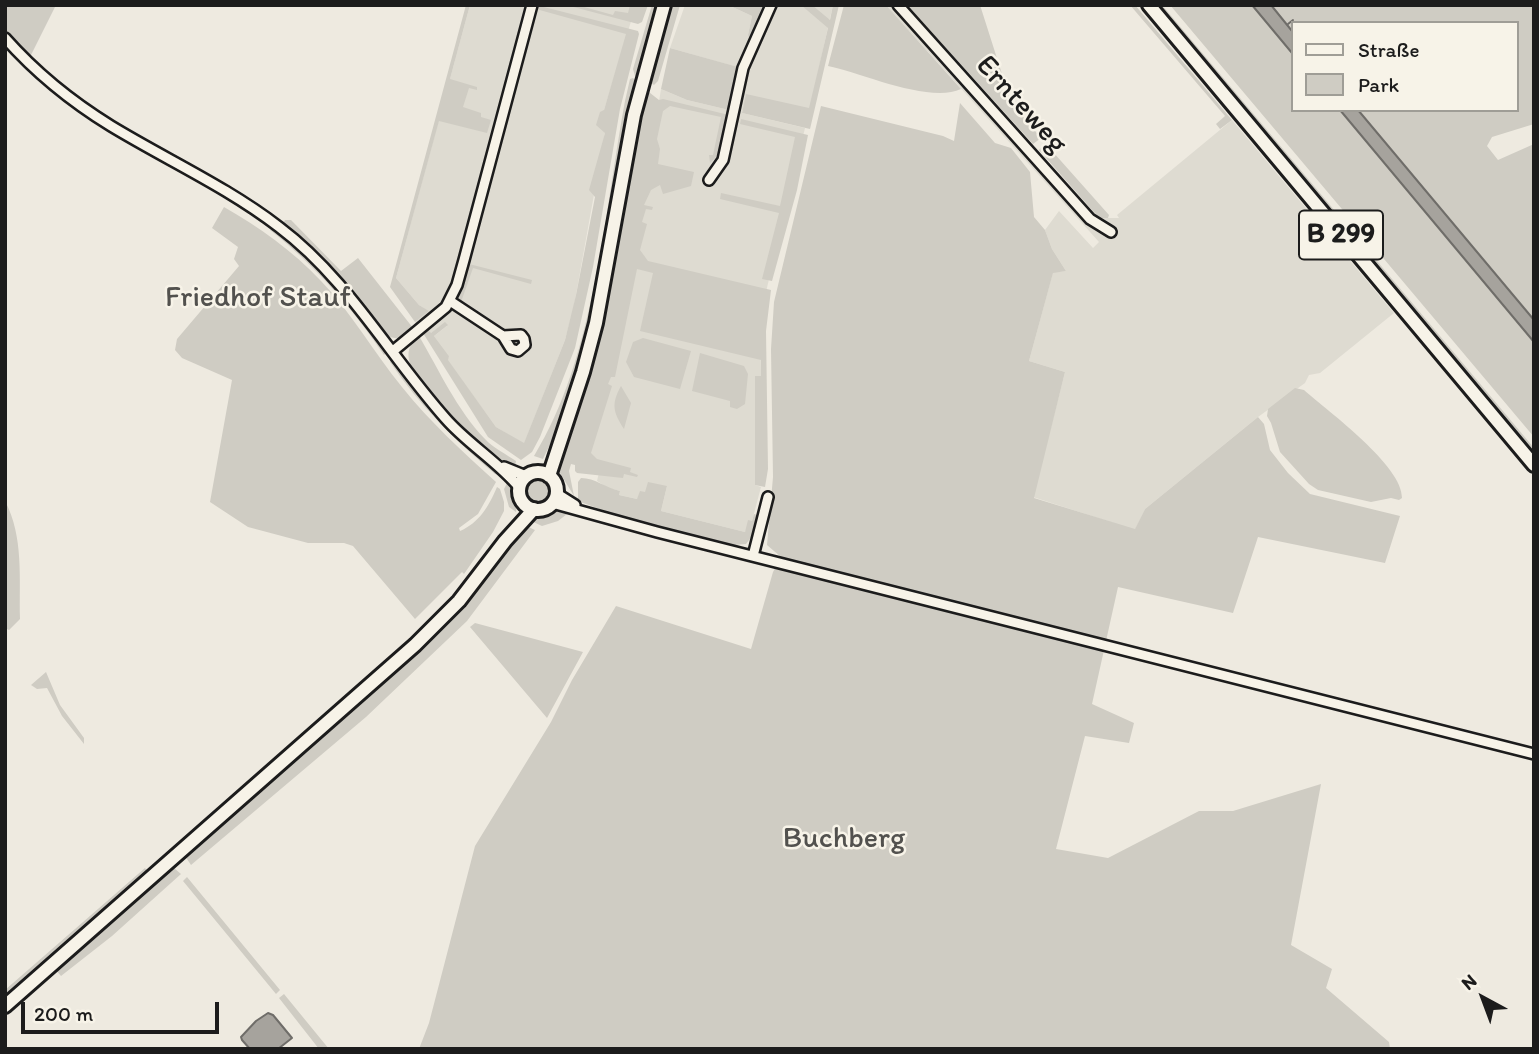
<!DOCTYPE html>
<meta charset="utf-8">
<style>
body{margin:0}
#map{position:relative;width:1539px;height:1054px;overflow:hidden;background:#eeeae0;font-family:Itim,sans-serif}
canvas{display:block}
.frame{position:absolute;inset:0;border:7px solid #1c1c1c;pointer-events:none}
.legend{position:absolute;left:1291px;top:21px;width:228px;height:91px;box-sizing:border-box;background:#f7f3e8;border:2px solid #9f9d96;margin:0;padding:9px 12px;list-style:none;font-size:21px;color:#1c1c1c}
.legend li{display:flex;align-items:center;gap:14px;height:35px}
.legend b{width:35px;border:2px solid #9f9d96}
.north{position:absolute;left:1448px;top:963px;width:70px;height:70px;-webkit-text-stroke:5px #f7f3e8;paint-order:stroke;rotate:319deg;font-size:19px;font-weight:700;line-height:28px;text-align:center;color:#1c1c1c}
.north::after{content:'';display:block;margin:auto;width:24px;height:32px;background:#1c1c1c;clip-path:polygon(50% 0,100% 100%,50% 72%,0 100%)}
.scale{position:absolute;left:21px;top:1002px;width:198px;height:32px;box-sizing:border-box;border:4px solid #1c1c1c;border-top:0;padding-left:9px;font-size:21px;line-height:24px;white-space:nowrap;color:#1c1c1c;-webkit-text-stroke:5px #f7f3e8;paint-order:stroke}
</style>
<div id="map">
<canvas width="1539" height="1054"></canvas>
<div class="frame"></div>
<ul class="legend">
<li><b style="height:9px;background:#f7f3e8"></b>Straße</li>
<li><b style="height:19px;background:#cfccc3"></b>Park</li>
</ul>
<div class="north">N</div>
<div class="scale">200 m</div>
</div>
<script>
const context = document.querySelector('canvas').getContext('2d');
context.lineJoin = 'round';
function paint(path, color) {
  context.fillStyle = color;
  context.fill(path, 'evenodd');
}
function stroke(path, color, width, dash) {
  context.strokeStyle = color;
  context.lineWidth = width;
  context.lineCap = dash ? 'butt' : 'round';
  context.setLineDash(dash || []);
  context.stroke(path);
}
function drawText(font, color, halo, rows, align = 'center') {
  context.font = font + ' Itim,sans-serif';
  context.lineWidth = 5;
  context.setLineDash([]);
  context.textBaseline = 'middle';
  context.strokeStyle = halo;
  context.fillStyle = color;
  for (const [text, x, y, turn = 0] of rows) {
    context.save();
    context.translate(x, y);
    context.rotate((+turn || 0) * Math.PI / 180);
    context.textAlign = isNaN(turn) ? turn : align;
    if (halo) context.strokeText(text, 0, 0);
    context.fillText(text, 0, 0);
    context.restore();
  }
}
paint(new Path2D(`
 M470 5H636L604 110 605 133 574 306 565 340 524 444 496 427 447 360 449 356 434 336 447 326 445 323 430 334 427 329 423 333 415 322 428 311 419 305 396 278Z
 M685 5H728L752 16 748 35 763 5H833L809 112 746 98 742 113 805 128 760 317 762 423 755 485 761 487 752 521 745 532 661 511 667 486 645 492 637 499 619 495 620 491 608 488 597 481 601 464 582 459 634 258 661 89 687 100 729 110 737 67 670 48Z
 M886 5H907L1099 218H1119L1117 215 1232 120 1394 313 1320 373 1309 375 1305 383 1258 417 1145 509 1135 530 1033 497 1065 372 1029 361 1053 272 1066 271 1052 249 1045 230 1059 211 1093 248 1099 242Z`), '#dedbd1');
paint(new Path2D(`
 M5 5H56L30 57 5 29Z
 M466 5H470L450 79 477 87V90L469 88 463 107 481 113V117L491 120 487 133 439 121 396 278 419 305 429 311 415 322 390 287Z
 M536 5 638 31 639 34 620 109 593 267 575 348 540 437 532 452 521 460 488 437 423 333 427 329 431 333 445 322 448 325 434 336 449 356 448 360 496 427 524 443 565 340 576 295 595 197 589 190 605 133 596 125 600 112 604 110 626 34 536 9Z
 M566 5H577L613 15 615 11 628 13 630 5H648L642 22 638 24Z
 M652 5H659L639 74 635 76 633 69Z
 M668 5H680L658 81 654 85 648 81Z
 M728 5H763L760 13 761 18 753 36 749 37 748 35 752 16Z
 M801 5H812L830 20 833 5H839L810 129 742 113 746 94 809 108 828 28Z
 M844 5H886L961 89C930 104 862 73 828 66Z
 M907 5H980L1009 96 1019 112 1041 138 1033 144Z
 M1130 5H1135L1232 120 1220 129 1216 124 1225 116Z
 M1154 5H1162L1534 448V458Z
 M1170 5H1252L1292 53V110H1340L1534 342V437Z
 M1271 5H1534V124L1492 137 1487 146 1498 160 1534 144V320L1358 110H1516V23H1292V31Z
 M670 48 738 67 729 110 687 100 661 89Z
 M633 78 637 82 586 347 560 424 543 459 534 456C595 357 604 214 625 101L630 79Z
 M645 89 659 100 663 99 729 115 719 154 710 163 709 155H713L721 117 670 106 663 111 657 139 660 149 658 164 694 172 691 186 663 194 660 185 651 190 644 205 653 207 652 210 646 209 642 222 647 224 640 250 648 261 771 290 766 331 768 469 765 487 755 485V376H761V360L640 331 653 273 637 269 615 377H611L608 384 612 386 591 453 597 459 631 468 630 472 638 475 637 477 624 474 623 478 577 473 575 471V465L571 464 569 471 574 496 557 468Z
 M960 103 995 143 1011 148 1030 172 1034 217 1045 230 1052 249 1066 271 1053 273 1029 361 1065 372 1034 498 1135 529 1145 509 1258 417 1264 424 1270 450 1288 473 1310 494 1400 516 1385 563 1258 537 1233 613 1118 587 1092 704 1134 723 1129 743 1085 736 1056 849 1108 858 1199 811H1233L1321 784 1291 945 1332 969 1326 988 1389 1042 1390 1049H419L429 1023 475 846 551 722 572 680 616 606 751 649 773 572 781 557 767 545 773 477 771 349 774 302 821 106 943 136 954 141Z
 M741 119 808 135 797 190 772 281 762 279 779 213 720 199 721 193 780 206 795 137 740 124Z
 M1045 143 1109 215 1108 218H1099L1039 150Z
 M224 207C259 227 293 251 321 281 352 313 374 353 402 387 430 422 463 452 496 482L478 514 459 528 460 531C479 523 489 506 497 487L500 489 504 502V511L493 532 464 574 462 572 415 619 353 546 344 543H308L248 527 210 502 232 380 182 358 175 350 177 339 239 266 234 259 238 247 212 228Z
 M285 220H291L341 271 358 258 413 328C405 335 397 342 387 335L336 275 282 225Z
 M273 228C312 246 360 317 388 351L384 355C352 308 316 266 270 230Z
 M469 264 532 280 531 284 473 268 461 302C456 293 462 272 469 264Z
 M419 336C439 370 457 410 485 439 493 448 506 454 516 461L515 468H511C484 450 415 391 409 360 407 349 411 342 419 336Z
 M643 338 691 351 680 389 634 377 626 362 633 342Z
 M700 353 744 366 748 374 745 404 737 409 730 407V401L692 391Z
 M391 358 394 360 500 475 495 474C456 441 419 405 390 362Z
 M621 386 631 403 624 429C613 412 611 404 621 386Z
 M1295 388 1304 390C1329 412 1403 466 1402 498L1399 500 1391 498 1371 502 1318 490 1309 484 1280 452 1271 423 1267 416 1268 409Z
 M524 490a13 13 0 1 1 26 0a13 13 0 1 1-26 0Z
 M581 478C595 478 606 488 620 491L619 495 637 499 640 491 645 492 648 482 667 486 661 511 745 532 748 520 752 521 754 514 760 516 756 531 746 544 733 545 624 518 578 501V482Z
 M509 479C515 489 518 501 516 512L509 507 504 489Z
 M5 501C24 537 19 579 20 619L9 630 5 628Z
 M552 508 566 509 567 514 558 521 542 526 527 519 535 513Z
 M524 525 535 530 467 621 366 717 191 865 185 856 425 644 457 612Z
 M475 623 583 652 547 718 470 627Z
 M46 672 60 705 84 738V744L62 716 47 688 37 689 31 685Z
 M145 868 149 873 5 998V990Z
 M174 868 181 874 112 936 61 976 55 969Z
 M187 877 280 990 276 994 183 881Z
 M284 994 329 1049H319L279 998Z`), '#cfccc3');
const water = new Path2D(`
 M1252 5H1271L1292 31V53Z
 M1340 110H1358L1534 320V342Z
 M268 1013 273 1015 292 1038 278 1049H250L242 1040 241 1037 256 1021Z`);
paint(water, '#a6a39d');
stroke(water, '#6f6d69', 2);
stroke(new Path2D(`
 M1288 24 1293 20`), '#6f6d69', 2);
const minor = new Path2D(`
 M898 5 1090 219 1111 232
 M5 38C36 73 72 102 111 126 167 160 227 187 279 227 348 279 389 355 446 419 468 444 497 461 519 487
 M709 180 723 160 743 68 771 5
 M450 301 503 336 511 349 518 351 525 345 524 339 521 335 503 336
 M393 351 446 307 457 285 464 260 532 5
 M504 467 526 476
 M556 493 575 505
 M552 503 657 532 1534 754
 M753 556 768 497`);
const major = new Path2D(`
 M1149 5 1534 465
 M519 491a19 19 0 1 1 38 0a19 19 0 1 1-38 0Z
 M549 476 583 372 596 323 634 115 664 5
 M5 1006 415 645 459 601 505 541 534 509`);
stroke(minor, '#1c1c1c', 14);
stroke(major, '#1c1c1c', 18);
stroke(minor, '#f7f3e8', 9);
stroke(major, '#f7f3e8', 12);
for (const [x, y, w] of [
 [1341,235,84]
]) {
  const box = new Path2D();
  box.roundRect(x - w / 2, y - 24.5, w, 49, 5);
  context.fillStyle = '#f7f3e8';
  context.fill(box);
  stroke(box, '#1c1c1c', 2);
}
drawText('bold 28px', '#1c1c1c', null, [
 ["B 299",1341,235]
]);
drawText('30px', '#1c1c1c', '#f7f3e8', [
 ["Ernteweg",1021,105,48]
]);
drawText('30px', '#52514e', '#f7f3e8', [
 ["Friedhof Stauf",258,298],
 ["Buchberg",844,839]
]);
</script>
